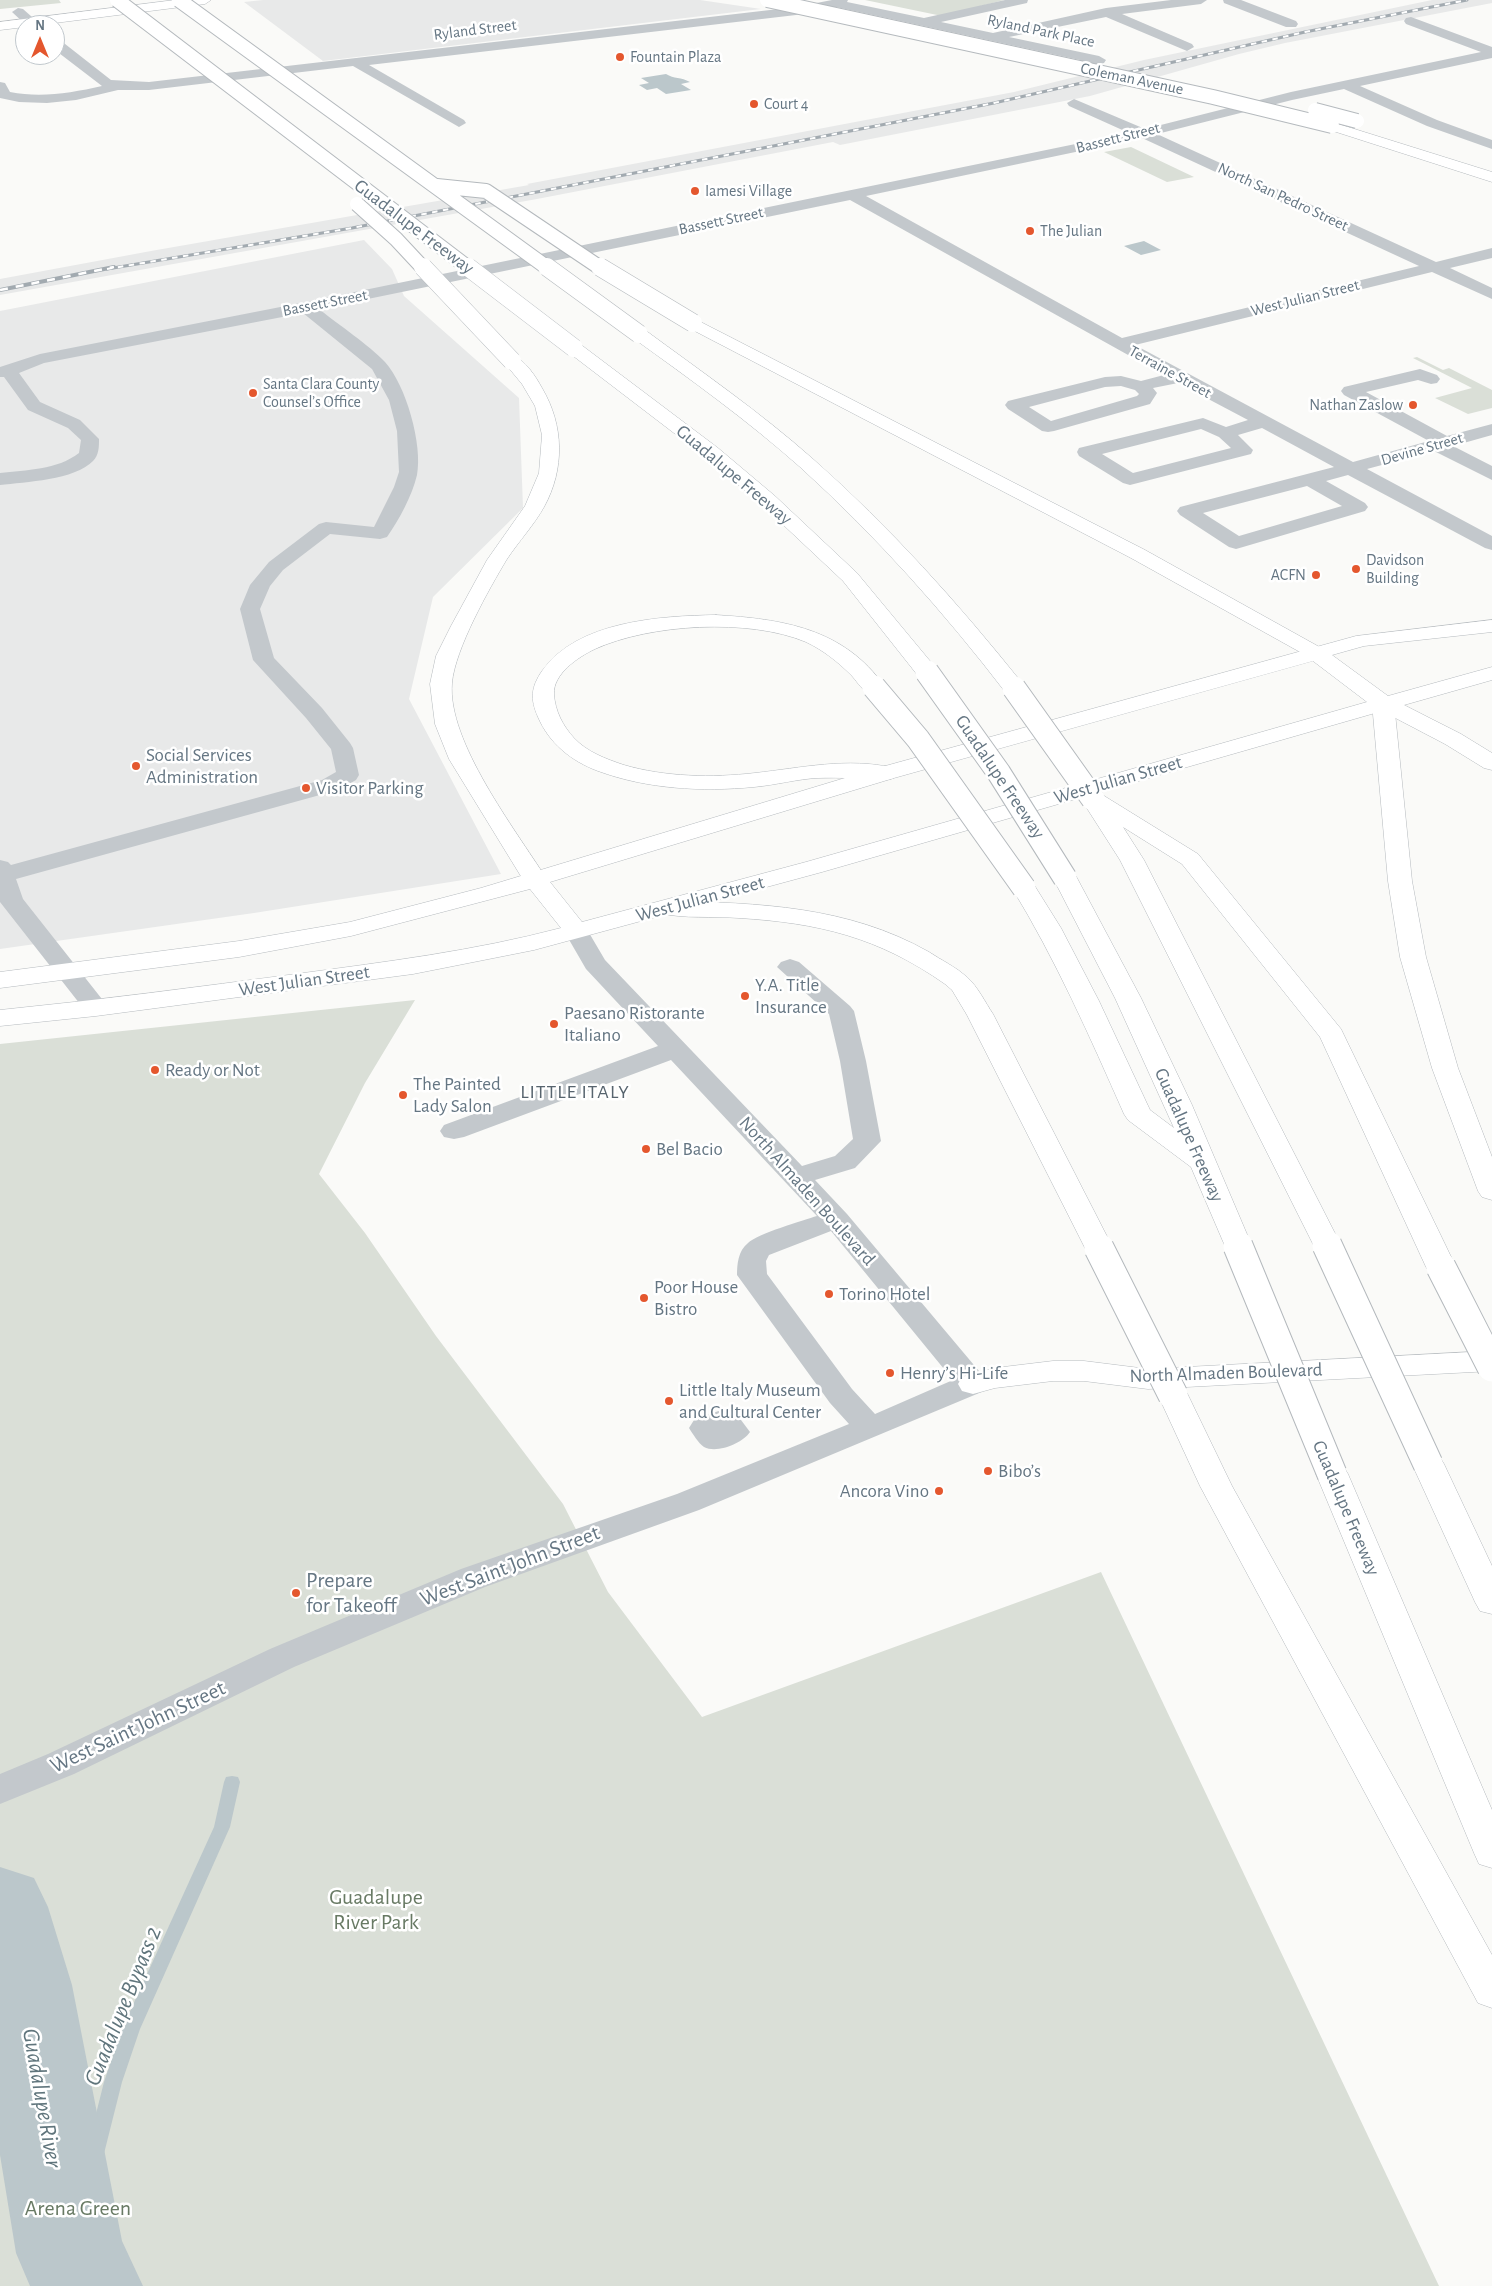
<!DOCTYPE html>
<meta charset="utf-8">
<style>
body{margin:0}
#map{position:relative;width:1492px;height:2286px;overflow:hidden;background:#fafaf8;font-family:"Alegreya Sans",sans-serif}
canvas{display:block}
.north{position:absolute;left:15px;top:15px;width:50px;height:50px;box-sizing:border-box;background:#fff;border:1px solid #c1c8cd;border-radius:50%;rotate:0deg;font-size:14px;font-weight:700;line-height:20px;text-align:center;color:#657683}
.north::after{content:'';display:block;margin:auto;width:18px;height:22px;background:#e4572e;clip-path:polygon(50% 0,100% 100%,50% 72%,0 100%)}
</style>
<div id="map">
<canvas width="1492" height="2286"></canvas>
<div class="north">N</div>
</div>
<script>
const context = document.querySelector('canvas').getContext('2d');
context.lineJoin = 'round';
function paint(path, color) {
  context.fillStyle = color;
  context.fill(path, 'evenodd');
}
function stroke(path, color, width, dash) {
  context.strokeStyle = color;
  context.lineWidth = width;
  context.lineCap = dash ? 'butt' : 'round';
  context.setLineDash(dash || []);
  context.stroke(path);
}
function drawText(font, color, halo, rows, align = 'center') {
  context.font = font + ' "Alegreya Sans",sans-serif';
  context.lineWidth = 5;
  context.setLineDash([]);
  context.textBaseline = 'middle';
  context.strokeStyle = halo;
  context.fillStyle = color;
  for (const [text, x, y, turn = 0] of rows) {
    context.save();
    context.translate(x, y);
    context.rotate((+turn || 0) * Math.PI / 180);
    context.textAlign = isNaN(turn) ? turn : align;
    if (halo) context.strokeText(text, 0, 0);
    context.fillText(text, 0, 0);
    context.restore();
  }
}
paint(new Path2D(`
 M263 0H700L761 9 323 61 244 2Z
 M1432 0H1492V3L1285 43 1239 54 1090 96 840 145 833 142 537 199 0 295V279L151 251 529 185 527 184 1014 92 1144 60Z
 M364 240 392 269 404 296 519 398 523 508 433 597 409 699 501 874 254 913 0 949V311Z`), '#e8e9e9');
paint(new Path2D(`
 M0 0H59L61 3 0 9Z
 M865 0H1004L942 16Z
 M1131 147 1194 177 1167 182 1104 152Z
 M1417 357 1443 370 1449 368 1492 390V408L1468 414 1435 398 1472 388 1413 358Z
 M415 1000 365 1083 319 1174 365 1233 436 1336 563 1504 608 1592 702 1717 1101 1572 1439 2286H0V1044Z`), '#dadfd7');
paint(new Path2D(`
 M666 74C674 79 681 77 690 82L681 84 691 90 666 94 657 88 647 90 639 85 649 83 641 78Z
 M1144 241 1161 250 1141 255 1124 246Z`), '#bbc7cb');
paint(new Path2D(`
 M232 1776 238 1777 240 1782 230 1827 140 2029 122 2082 79 2253 83 2286H63L61 2253 104 2082 122 2029 214 1827 224 1782 226 1777Z`), '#bbc7cb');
paint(new Path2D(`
 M0 1867 34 1878 48 1907 72 1985 122 2241 143 2286H30L16 2253 0 2155Z`), '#bbc7cb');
const major = new Path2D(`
 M175 0H211L205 4 39 25H25V27L0 30V22Z
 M1332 122 1492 172V182L1327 129 1325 126Z
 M1492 620V632L1364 646 1332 655 1388 696 1492 667V680L1404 705 1461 734 1492 753V770L1484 768 1445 744 1382 711 822 872 534 950 413 974 96 1016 0 1026V1010C99 1000 198 987 296 974 385 962 474 951 561 928L530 889 351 936 239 957 0 988V972L239 941 350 922 481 888 878 768 1356 636ZM1313 661 1367 702 806 862 582 922 550 882 894 778Z
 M1492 1351V1371L1148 1389 1084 1381H1053L995 1388 973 1394 962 1391 958 1384 962 1377 995 1368 1053 1361H1084L1148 1369Z`);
const highway = new Path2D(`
 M693 318 1145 550 1323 649 1327 653 1323 657 1316 659 1309 657 1131 558 687 327 685 323 687 319Z
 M639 329 645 330C702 372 760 412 813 459 890 527 958 603 1022 683L1025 688 1022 693 1014 694 1006 693C944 612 876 536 800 467 747 420 690 379 633 338L630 334 633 330Z
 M574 343 580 344 718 448 775 496 857 573 935 667 938 672 935 677 927 678 919 677 843 581 761 504 704 456 568 352 565 348 568 344Z
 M512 356C525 359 536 377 542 388 564 425 565 469 544 507 534 525 519 541 507 559 489 589 455 649 452 683 447 741 515 829 546 878L543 883 534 885 525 883 522 878 449 759 435 724 430 684 436 656 451 626 487 560 525 506 539 473 542 435 535 406 522 384 503 361 506 357Z
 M716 615C782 619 844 628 885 687L882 692C877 693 872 694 867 692 861 689 856 680 851 675 838 662 823 650 806 642 749 618 650 624 595 649 578 657 553 674 554 694 555 711 563 726 574 738 587 752 606 759 624 765 665 777 712 778 755 773 801 768 848 757 894 768L897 773 894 778 886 780C863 779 841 777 818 778 797 779 776 785 754 787 702 792 647 789 598 771 571 761 549 743 538 717 530 699 531 687 542 671 577 621 660 616 716 615Z
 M1383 696 1391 698 1394 703 1412 881 1426 957 1458 1068 1492 1157V1200L1482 1197 1478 1191 1432 1068 1400 957 1388 881 1372 703 1375 698Z
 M1093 792 1101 794 1198 854 1341 1029 1456 1267 1451 1274 1441 1276 1431 1274 1426 1267 1320 1037 1182 864 1123 827 1144 860 1341 1245 1337 1252 1327 1254 1317 1252 1120 860 1081 799 1085 794Z
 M1065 871 1074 873 1077 878 1141 998 1192 1105 1252 1246 1248 1253 1238 1255 1228 1253 1191 1167 1128 1120 1124 1114C1090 1037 1056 960 1012 888L1015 883 1024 881 1033 883 1036 888 1061 928 1099 1001 1150 1110 1174 1128 1115 998 1053 878 1056 873Z
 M668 901C759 903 848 906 929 952 941 960 956 967 967 977 978 987 985 1002 993 1014L1113 1248 1109 1255 1099 1257 1089 1255 1085 1248 967 1015 952 990 945 984C878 937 819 923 739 918 713 916 684 919 659 913L656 908 659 903Z
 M1173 1384 1184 1388 1188 1395 1232 1486 1492 1955V2008L1478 2003 1200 1486 1158 1395 1162 1388Z
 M1428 1453 1439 1456 1444 1464 1492 1566V1614L1480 1611 1475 1602 1412 1464 1417 1456Z
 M1332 1463 1343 1466 1348 1474 1492 1810V1868L1479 1864 1474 1853 1316 1474 1321 1466Z`);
stroke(major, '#b5babe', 1);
stroke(highway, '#b4b9bd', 1);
paint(new Path2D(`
 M832 0H848L847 2 924 18 1005 0H1028L1027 3 941 22 993 33 1106 8 1171 0H1207L1201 4 1122 14 1192 44 1194 47 1187 51 1106 17 1009 37 1099 56 1106 60 1104 63 1066 71 1045 66 1043 63 1050 59 1066 63 1080 60 836 7 796 15 369 65 464 120 466 123 459 127 353 66 149 90H118L76 100 47 103 19 102 0 98V82L5 83 10 92C41 98 71 93 102 86L55 50V39L60 40 111 80 149 82 796 7Z
 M1223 0H1241L1296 21 1298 24 1296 27H1286L1224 3Z
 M18 8 23 9 41 25H26L12 12Z
 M1411 17 1492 47V58L1360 86 1437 120 1492 140V149L1427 126 1344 89 1292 100 1157 134 1436 262 1492 248V258L1450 268 1492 288V299L1432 272 1135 345 1353 462 1429 441 1344 395 1341 391 1344 387 1420 369 1437 375 1440 379 1437 383 1431 384 1418 380 1366 392 1447 436 1492 424V435L1453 446 1492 466V480L1434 451 1367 469 1492 536V550L1485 548 1348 475 1326 481 1365 503 1368 507 1365 511 1243 547 1236 549 1229 547 1180 515 1177 511 1180 507 1334 467 1262 428 1238 435 1253 450 1251 454 1130 485 1123 483 1079 456 1077 452 1079 448 1203 418 1226 427 1248 420 1178 383 1153 388 1157 393 1150 404 1054 431 1048 432 1042 431 1008 409 1005 405 1008 401 1105 377 1121 376 1141 381 1164 375 850 200 319 309C339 325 369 345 385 362 406 385 423 445 417 475 412 496 399 520 387 537L380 539 330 534 283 570 270 586 260 609 274 658 322 708 350 743 353 748 359 775 356 780 338 790 16 879 23 899 109 1008 105 1013 96 1016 87 1013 0 902V860L8 862 11 865 322 780 336 772 331 749 306 718 253 660 240 609 250 585 269 562 319 524 326 522 374 527 394 487 399 472 397 431 389 400 372 369 303 313 44 363 19 373 40 402 80 420 99 439C99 447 99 455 93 461 75 480 25 482 0 485V473C26 470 57 470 79 453L81 440 68 428 28 410 4 377H0V367L40 354 306 302 1129 133 1069 106 1067 103 1074 99 1145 129 1291 92 1481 52 1406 24 1404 21 1406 18ZM1142 138 1419 266 1122 338 866 196ZM1121 386 1135 390 1139 394 1137 396 1051 421 1029 407 1105 387ZM1201 429 1219 437 1231 448 1133 473 1102 454ZM1307 486 1342 506 1239 536 1203 513Z
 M576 924 585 926 605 960 802 1166 835 1156 853 1139 840 1061 829 1014 777 967 781 962 790 959 799 962 850 1006 854 1011 866 1061 881 1141 855 1168 815 1180 847 1214 984 1377 988 1384 984 1391 699 1510 485 1587 294 1667 74 1774 0 1804V1774L48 1754 270 1649 461 1569 677 1494 849 1424 830 1403 737 1275C737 1264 738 1251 748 1243 757 1234 804 1220 817 1216L671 1060 464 1137 454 1139 444 1137 440 1131 444 1125 658 1046 586 969 564 931 567 926ZM831 1231 953 1380 875 1414 852 1389 767 1274 766 1261 769 1255Z
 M724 1409 735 1412 750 1432C743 1443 717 1454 704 1447 698 1443 693 1434 689 1428L694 1420Z`), '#c3c8cc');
paint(major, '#fff');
paint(highway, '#fff');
const railFar1 = new Path2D(`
 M107 269 352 228 994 103 1305 32 1467 0`);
const rail = new Path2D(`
 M0 290 114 267`);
stroke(railFar1, '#a2aab0', 3);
stroke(rail, '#a2aab0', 4);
stroke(railFar1, '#fff', 2, [5.5]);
stroke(rail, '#fff', 2.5, [8]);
const majorBridge = new Path2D(`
 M767 0 1213 97 1332 126
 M1315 110 1357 121`);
const highwayBridgeFar3 = new Path2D(`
 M117 0 470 269
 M179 0 549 269
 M437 186 486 191 602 269
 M357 204 396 239 424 269`);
const highwayBridgeFar2 = new Path2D(`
 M423 267 512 361
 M468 267 574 348
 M547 267 639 334
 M600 267 693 323`);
const highwayBridgeFar1 = new Path2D(`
 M927 672 999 773 1065 878
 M874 687 918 739 1024 888
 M1014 688 1093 799`);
const highwayBridge = new Path2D(`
 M1327 1245 1428 1464
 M1238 1246 1332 1474
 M1099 1248 1173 1395
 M1441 1267 1492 1367`);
stroke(majorBridge, '#b5babe', 16, []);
stroke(highwayBridgeFar3, '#b4b9bd', 16, []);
stroke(highwayBridgeFar2, '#b4b9bd', 19, []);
stroke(highwayBridgeFar1, '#b4b9bd', 25, []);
stroke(highwayBridge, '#b4b9bd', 31, []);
stroke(majorBridge, '#fff', 14);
stroke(highwayBridgeFar3, '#fff', 14);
stroke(highwayBridgeFar2, '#fff', 18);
stroke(highwayBridgeFar1, '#fff', 23);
stroke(highwayBridge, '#fff', 29);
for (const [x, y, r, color] of [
 [620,57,5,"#e4572e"],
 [754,104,5,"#e4572e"],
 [695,191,5,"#e4572e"],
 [1030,231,5,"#e4572e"],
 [253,393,5,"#e4572e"],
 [1413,405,5,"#e4572e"],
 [1356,569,5,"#e4572e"],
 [1316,575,5,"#e4572e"],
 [136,766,5,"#e4572e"],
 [306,788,5,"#e4572e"],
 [745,996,5,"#e4572e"],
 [554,1024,5,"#e4572e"],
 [155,1070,5,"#e4572e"],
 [403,1095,5,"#e4572e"],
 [646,1149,5,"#e4572e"],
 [829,1294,5,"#e4572e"],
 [644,1298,5,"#e4572e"],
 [890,1373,5,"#e4572e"],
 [669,1401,5,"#e4572e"],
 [988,1471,5,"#e4572e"],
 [939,1491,5,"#e4572e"],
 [296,1593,5,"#e4572e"]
]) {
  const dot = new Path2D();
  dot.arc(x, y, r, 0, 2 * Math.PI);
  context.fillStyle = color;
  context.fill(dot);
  stroke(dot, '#fff', 2);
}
drawText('16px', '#657683', '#fff', [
 ["Ryland Street",475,30,-7],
 ["Ryland Park Place",1041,31,12],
 ["Coleman Avenue",1132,79,12],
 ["Bassett Street",1118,138,-14],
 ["North San Pedro Street",1283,197,25],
 ["Bassett Street",721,221,-12],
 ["West Julian Street",1305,298,-14],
 ["Bassett Street",325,303,-11],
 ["Terraine Street",1170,372,29],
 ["Devine Street",1422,449,-16]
]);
drawText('16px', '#657683', '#fff', [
 ["Fountain Plaza",630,57],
 ["Court 4",764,104],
 ["Iamesi Village",705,191],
 ["The Julian",1040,231],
 ["Santa Clara County",263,384],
 ["Counsel’s Office",263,402],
 ["Nathan Zaslow",1403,405,"right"],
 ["Davidson",1366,560],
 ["Building",1366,578],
 ["ACFN",1306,575,"right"]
], 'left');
drawText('19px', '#657683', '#fff', [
 ["Guadalupe Freeway",414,227,37],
 ["Guadalupe Freeway",734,475,40],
 ["Guadalupe Freeway",1000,777,56],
 ["West Julian Street",1118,780,-16],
 ["West Julian Street",700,899,-15],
 ["West Julian Street",304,981,-8],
 ["Guadalupe Freeway",1189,1135,66],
 ["North Almaden Boulevard",807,1191,48],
 ["North Almaden Boulevard",1226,1373,-2],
 ["Guadalupe Freeway",1346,1508,67]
]);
drawText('19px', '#657683', '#fff', [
 ["Social Services",146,755],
 ["Administration",146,777],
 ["Visitor Parking",316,788],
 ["Y.A. Title",755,985],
 ["Insurance",755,1007],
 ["Paesano Ristorante",564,1013],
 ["Italiano",564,1035],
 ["Ready or Not",165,1070],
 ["The Painted",413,1084],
 ["Lady Salon",413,1106],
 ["Bel Bacio",656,1149],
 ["Poor House",654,1287],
 ["Bistro",654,1309],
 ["Torino Hotel",839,1294],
 ["Henry’s Hi-Life",900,1373],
 ["Little Italy Museum",679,1390],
 ["and Cultural Center",679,1412],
 ["Bibo’s",998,1471],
 ["Ancora Vino",929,1491,"right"]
], 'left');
context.letterSpacing = '1px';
drawText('20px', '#57646e', '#fff', [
 ["LITTLE ITALY",575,1092]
]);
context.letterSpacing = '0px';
drawText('22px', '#657683', '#fff', [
 ["West Saint John Street",510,1566,-21],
 ["West Saint John Street",138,1727,-25]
]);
drawText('22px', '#657683', '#fff', [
 ["Prepare",306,1580],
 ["for Takeoff",306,1605]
], 'left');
drawText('22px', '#687a64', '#fff', [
 ["Guadalupe",376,1897],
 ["River Park",376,1922],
 ["Arena Green",78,2208]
]);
drawText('italic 24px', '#60757c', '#fff', [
 ["Guadalupe Bypass 2",123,2006,-68],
 ["Guadalupe River",42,2098,80]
]);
</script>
